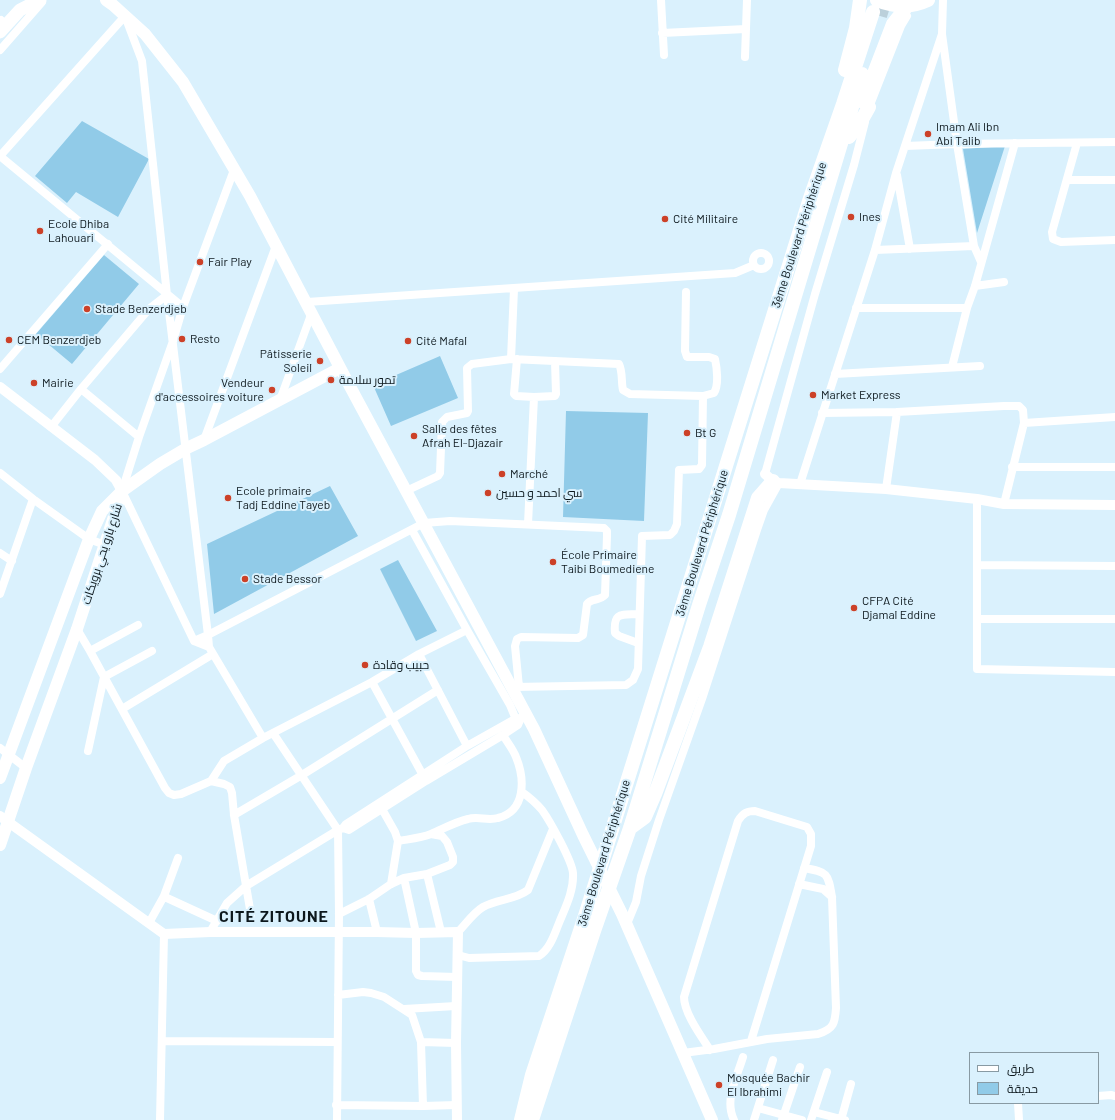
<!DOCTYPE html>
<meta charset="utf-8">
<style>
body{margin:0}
#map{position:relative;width:1115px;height:1120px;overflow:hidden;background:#daf1fd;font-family:Barlow,Cairo,sans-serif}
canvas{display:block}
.legend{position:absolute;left:969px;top:1052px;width:130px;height:52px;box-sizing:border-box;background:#daf1fd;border:1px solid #889aa3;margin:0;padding:5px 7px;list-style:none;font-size:12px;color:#0d181d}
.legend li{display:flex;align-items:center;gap:8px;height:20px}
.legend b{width:20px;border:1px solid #889aa3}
</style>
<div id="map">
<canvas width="1115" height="1120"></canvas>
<ul class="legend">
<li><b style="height:5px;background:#fff"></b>طريق</li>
<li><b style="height:11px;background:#91cbe8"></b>حديقة</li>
</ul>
</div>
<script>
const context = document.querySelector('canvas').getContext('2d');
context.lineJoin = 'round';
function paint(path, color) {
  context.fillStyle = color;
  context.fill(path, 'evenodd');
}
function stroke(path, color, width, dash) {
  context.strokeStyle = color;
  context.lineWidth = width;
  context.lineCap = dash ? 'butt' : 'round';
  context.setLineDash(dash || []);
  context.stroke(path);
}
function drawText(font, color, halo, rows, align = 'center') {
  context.font = font + ' Barlow,Cairo,sans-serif';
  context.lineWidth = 4;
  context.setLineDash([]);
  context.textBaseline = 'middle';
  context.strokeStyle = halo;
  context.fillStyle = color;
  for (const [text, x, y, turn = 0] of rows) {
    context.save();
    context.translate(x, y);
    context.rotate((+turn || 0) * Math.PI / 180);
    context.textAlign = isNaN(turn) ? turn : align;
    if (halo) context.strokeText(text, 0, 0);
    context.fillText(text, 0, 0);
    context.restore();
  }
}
paint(new Path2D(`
 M82 121 149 159 118 217 76 192 67 203 35 176Z
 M1005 146 977 233 963 149Z
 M104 255 139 284 72 364 36 334Z
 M440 356 458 398 391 426 373 385Z
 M566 411 648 413 644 521 563 517Z
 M330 486 358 536 214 614 207 544Z
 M398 560 437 631 416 641 380 569Z`), '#91cbe8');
stroke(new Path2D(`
 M880 16 885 0`), '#bbd0db', 14, [14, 7]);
stroke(new Path2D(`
 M661 0 664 55
 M943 0 942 34 957 144 974 246 981 262
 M0 21 1 20
 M662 33 746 29
 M0 50 42 2
 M745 57 747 0
 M868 110 901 26 907 16
 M1077 143 1052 232 1053 239 1061 242 1115 240
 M905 146 957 144 1115 142
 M0 156 125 16 142 61 167 295 208 635 209 647 263 738
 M0 156 183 307
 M897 175 910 249
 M1068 180H1115
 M875 250 974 246
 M753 261a8 8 0 1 1 16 0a8 8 0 1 1-16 0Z
 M975 286 1004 282
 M307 302 735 273 754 265
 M856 308H967
 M511 359 514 289
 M517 359 514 394 516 396 534 397 555 396 556 394 555 361
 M952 367 967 308 975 286 1015 143
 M0 369 108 244
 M835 374 980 366
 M81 389 139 437
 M280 400 312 312
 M822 413 897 412 1004 406H1019L1023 410 1024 423 1004 504
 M1024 423 1115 417
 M51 427 81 389 149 309 167 295
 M204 440 276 246
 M1012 467H1115
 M0 473 33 499 89 539 105 545
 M765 474 815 294 854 165 865 122
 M800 484 875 250 896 173 942 34
 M886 489 897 412
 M406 491 438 476 440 473 442 422 447 417 467 413 468 411 467 368 472 364 511 359 619 364C623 372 621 382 623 390L630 394 703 396 714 393C719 385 717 368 715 359L709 357H687L685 351 686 292
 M977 499V669L1115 672
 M528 524 534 397
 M0 553 12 561
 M977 565 1115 566
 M0 594 33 499
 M977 619H1115
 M77 629 90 651 165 788 169 793 174 795 181 794 211 781 224 761 263 738 372 682 419 654 467 630 412 530
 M467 630 510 705 517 722
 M194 641 208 635 424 523 450 521 604 528 607 531V536L605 595C600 601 591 598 587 604L583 635 578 638 521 637 517 639 515 646 519 687
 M638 643 619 636 615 633C613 611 622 615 639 614
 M209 647 194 641 122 491 139 437 173 341 183 307 234 170
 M90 651 138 625
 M419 654 467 746
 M372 682 425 779
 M514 687 626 685 633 680 638 669 642 536 670 535 674 531 677 524 679 470 699 469 702 465 703 396
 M122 709 213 654
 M273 733 338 830 339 914 337 1120
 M0 748 26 768
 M88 751 104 677 152 651
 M211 781 224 784 230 787 232 793 234 815 251 915
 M382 809 395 832 398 841C409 839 421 838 431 834 443 829 455 822 468 819 478 816 488 821 498 818 526 811 525 779 516 757 513 749 507 742 503 735
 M234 815 302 775 438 690
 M343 828 346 824 467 746 515 719 525 717
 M427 874 441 932
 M404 878 416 933V971L418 975 422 976 457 977
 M391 884 398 841
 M799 884 823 889 832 897
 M167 898 217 921
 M369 899 377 932
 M339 914 369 899 391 884 404 878 427 874 450 865 453 862V857L447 842 442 836 431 834
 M149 923 164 896 178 858
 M627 924 636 902 641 876 659 820 702 699 757 530 764 510 779 483
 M210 932 227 903 246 886 338 830 343 828 349 830 426 781 503 735 518 725 521 718
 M458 932C466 924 473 913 483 907 497 899 515 900 528 890L553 829
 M458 955 469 958 539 956C550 949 554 935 559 923 565 908 574 891 573 873 572 861 550 821 542 810 536 803 529 797 522 792
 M338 995 363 992 371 993 384 997 412 1015 421 1042 423 1106
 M404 1009 456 1006
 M162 1041 337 1042
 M421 1042 456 1043
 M710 1050C701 1036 684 1013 684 997L738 821C743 813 747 811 755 811L807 827 811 834V846L751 1041
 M683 1053 714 1049 767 1039 818 1034C834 1029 835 1023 836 1008L832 897C828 873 828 872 804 868
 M1098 1096 1111 1095 1115 1096
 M1018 1103 1019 1120
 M336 1105 423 1106 457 1105
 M758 1108 802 1120
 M814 1112 845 1120
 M160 1120 164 934
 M734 1120C724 1100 737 1077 743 1057
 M754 1120 773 1060
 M782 1120 800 1067
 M811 1120 827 1072
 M841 1120 851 1084`), '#fff', 8);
stroke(new Path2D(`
 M0 387 95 460 116 480 122 491
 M765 474 773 481 779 483 886 489 977 499 1004 504 1115 505
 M0 816 164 934 210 932H377L416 933 458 932 456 1043 457 1120`), '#fff', 10);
stroke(new Path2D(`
 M106 0 113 5 145 34 183 82 250 196 346 379 534 729 583 835 622 914 712 1120
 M0 778 89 539 102 511 122 491 160 464 187 448 204 440 340 368
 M0 845 26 768 77 629 122 492`), '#fff', 12);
stroke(new Path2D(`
 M0 32 20 10 40 0`), '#fff', 13);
stroke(new Path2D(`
 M877 0C894 7 911 8 928 0
 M845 70 856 28 860 0
 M863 102 893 24 908 5
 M849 137 860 123 869 107
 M630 828 645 817 655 794 710 647 758 498 773 481
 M521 1120 532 1075 584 919 810 198 843 104 873 12
 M532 1120 594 931 630 828 699 605 729 515 862 74`), '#fff', 14);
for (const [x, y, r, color] of [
 [928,134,4,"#cc4128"],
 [851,217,4,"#cc4128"],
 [665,219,4,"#cc4128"],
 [40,231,4,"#cc4128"],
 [200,262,4,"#cc4128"],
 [87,309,4,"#cc4128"],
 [182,339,4,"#cc4128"],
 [9,340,4,"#cc4128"],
 [408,341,4,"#cc4128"],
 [320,361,4,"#cc4128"],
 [331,380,4,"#cc4128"],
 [34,383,4,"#cc4128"],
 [272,390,4,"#cc4128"],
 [813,395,4,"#cc4128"],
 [687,433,4,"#cc4128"],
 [414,436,4,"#cc4128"],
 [502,474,4,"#cc4128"],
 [488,493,4,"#cc4128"],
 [228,498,4,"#cc4128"],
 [553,562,4,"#cc4128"],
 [245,579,4,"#cc4128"],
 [854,608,4,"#cc4128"],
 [365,665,4,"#cc4128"],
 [719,1085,4,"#cc4128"]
]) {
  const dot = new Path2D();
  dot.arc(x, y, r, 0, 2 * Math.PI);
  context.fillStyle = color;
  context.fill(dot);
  stroke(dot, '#daf1fd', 1.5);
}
drawText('12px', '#0d181d', '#daf1fd', [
 ["Imam Ali Ibn",936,127],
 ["Abi Talib",936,141],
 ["Ines",859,217],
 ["Cité Militaire",673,219],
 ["Ecole Dhiba",48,224],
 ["Lahouari",48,238],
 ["Fair Play",208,262],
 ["Stade Benzerdjeb",95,309],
 ["Resto",190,339],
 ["CEM Benzerdjeb",17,340],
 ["Cité Mafal",416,341],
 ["Pâtisserie",312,354,"right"],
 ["Soleil",312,368,"right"],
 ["تمور سلامة",339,380],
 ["Mairie",42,383],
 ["Vendeur",264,383,"right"],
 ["d'accessoires voiture",264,397,"right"],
 ["Market Express",821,395],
 ["Salle des fêtes",422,429],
 ["Afrah El-Djazair",422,443],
 ["Bt G",695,433],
 ["Marché",510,474],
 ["Ecole primaire",236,491],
 ["Tadj Eddine Tayeb",236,505],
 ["سي احمد و حسين",496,493],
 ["École Primaire",561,555],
 ["Taibi Boumediene",561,569],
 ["Stade Bessor",253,579],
 ["CFPA Cité",862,601],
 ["Djamal Eddine",862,615],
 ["حبيب وقادة",373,665],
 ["Mosquée Bachir",727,1078],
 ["El Ibrahimi",727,1092]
], 'left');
drawText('12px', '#0d181d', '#daf1fd', [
 ["3ème Boulevard Périphérique",799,235,-72],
 ["3ème Boulevard Périphérique",702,543,-73],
 ["شارع بارو يحي برويكات",102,554,-72],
 ["3ème Boulevard Périphérique",604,853,-73]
]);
context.letterSpacing = '1px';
drawText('bold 16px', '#0d181d', '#daf1fd', [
 ["CITÉ ZITOUNE",274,917]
]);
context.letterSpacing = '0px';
</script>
